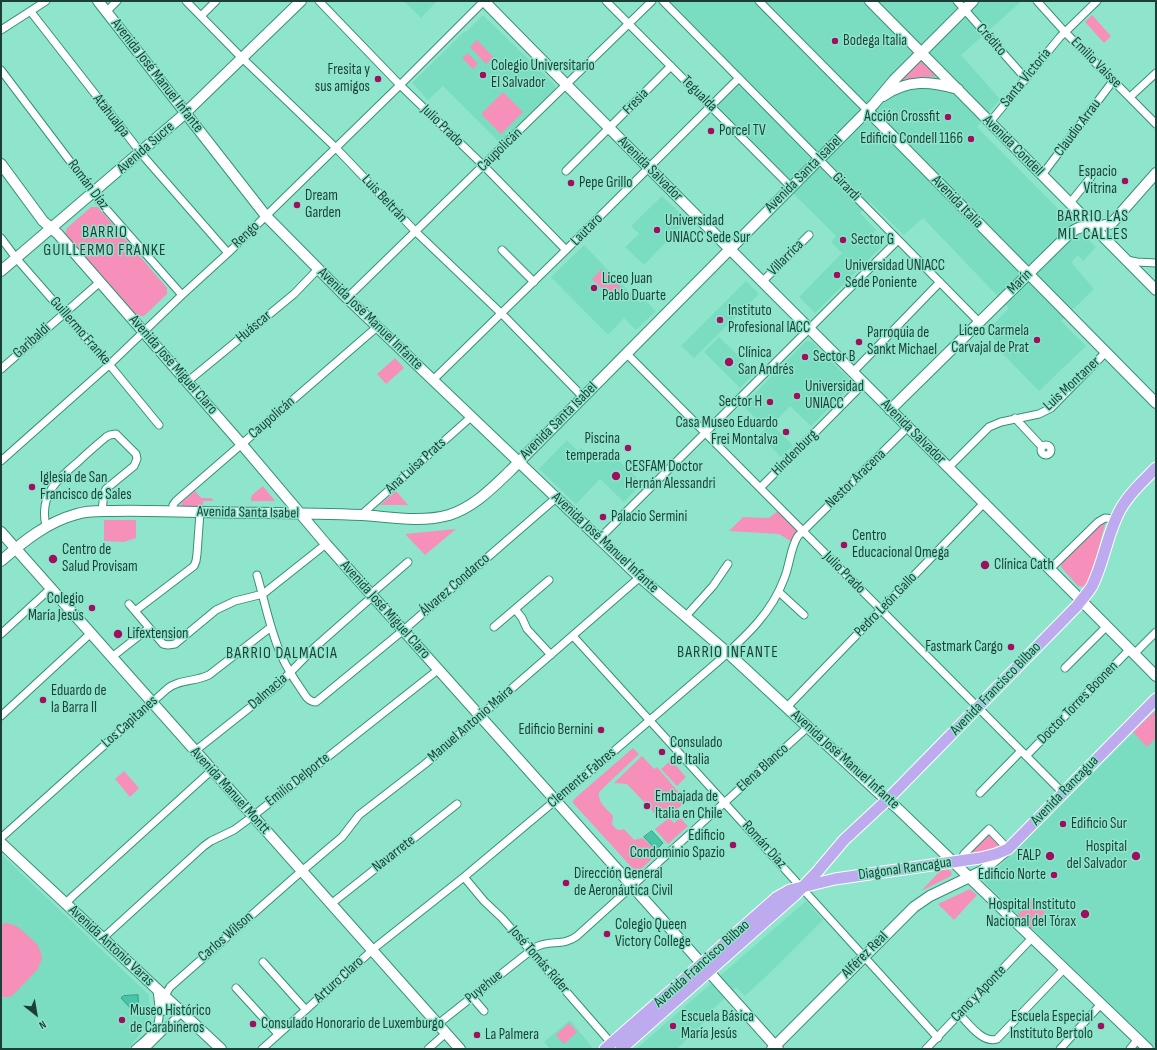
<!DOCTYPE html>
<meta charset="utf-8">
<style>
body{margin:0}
#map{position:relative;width:1157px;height:1050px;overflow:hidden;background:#8fe5cc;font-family:"Sofia Sans Condensed",sans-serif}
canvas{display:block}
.frame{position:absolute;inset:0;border:2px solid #1b3f36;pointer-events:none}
.north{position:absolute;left:16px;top:994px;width:40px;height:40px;-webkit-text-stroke:3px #8fe5cc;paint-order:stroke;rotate:149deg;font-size:11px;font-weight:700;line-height:16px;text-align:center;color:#1b3f36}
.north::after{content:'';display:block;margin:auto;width:14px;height:18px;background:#1b3f36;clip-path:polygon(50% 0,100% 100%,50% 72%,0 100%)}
</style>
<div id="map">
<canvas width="1157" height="1050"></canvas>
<div class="frame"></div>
<div class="north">N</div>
</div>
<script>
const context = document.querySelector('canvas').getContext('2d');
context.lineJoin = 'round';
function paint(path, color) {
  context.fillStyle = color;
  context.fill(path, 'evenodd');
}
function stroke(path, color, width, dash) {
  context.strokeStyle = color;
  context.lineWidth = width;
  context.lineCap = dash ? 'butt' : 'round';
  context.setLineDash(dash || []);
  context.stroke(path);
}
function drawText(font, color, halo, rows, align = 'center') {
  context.font = font + ' "Sofia Sans Condensed",sans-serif';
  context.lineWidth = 3;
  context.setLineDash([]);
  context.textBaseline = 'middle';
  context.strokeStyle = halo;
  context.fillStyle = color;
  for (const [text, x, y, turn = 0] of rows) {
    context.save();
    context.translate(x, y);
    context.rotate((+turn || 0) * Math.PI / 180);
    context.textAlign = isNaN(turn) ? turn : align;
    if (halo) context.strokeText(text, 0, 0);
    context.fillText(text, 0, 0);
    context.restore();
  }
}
paint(new Path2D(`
 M404 1H437L421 18Z
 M662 1H1022L961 55 1000 99 977 127 1096 247 1083 261 1078 255 1071 262 1094 289 1061 321 1086 346 1039 391 1002 353 1005 350 987 331 1009 308 923 218 904 235 870 202 860 213 876 230 870 236 881 247 815 313 799 297 842 253 831 242 836 236 705 106 733 77Z
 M482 16H484L555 85V89L500 143 443 86 428 100 412 83 465 31 466 32Z
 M662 196 687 220 644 265 625 247 639 234 631 226Z
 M584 245 640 303 644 299 656 311 636 330 624 318 608 335 551 277Z
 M746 281 759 294 694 358 681 346Z
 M719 337 755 372 740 388 704 352Z
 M806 341H811L852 382 851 386 811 426 790 406 772 425 793 445 781 457 759 435 766 428 743 406Z
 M567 440 578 451 581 448 597 463 609 451 642 483 624 502 600 479 576 504 539 469Z
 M1156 710V1048L984 882Z
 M1 854 149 995 150 1013 148 1024 128 1049H1Z
 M806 901 823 920 775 968 745 996 736 987 703 1019 705 1021 677 1049H636Z
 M570 1020 592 1047 590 1049H550L544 1042Z`), '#7adcc1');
paint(new Path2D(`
 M1092 15 1111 36 1104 43 1085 22Z
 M477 40 493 57 486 64 470 47Z
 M468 53 478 64 473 69 462 58Z
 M921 60 935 75V77C922 76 910 78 898 84L897 82 919 61Z
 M503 92 523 112 501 134 481 114Z
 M91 207H98L167 288V294L144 316H137L65 234 67 228Z
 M602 269 622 289 613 299 592 279Z
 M395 358 404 368 386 384 377 374Z
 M263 486 275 501H251V499L252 495Z
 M195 491 201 498H211L214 501H203V509L182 507 181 503Z
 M396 491 408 505H380Z
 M779 510 799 532 792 542 779 534 729 531 743 517 769 518Z
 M104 520H136V538L124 542 104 541Z
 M1106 520 1097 554 1087 584 1085 587 1078 586 1061 567 1062 561 1101 522Z
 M456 529 425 555 405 534Z
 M1156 710V738L1147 747 1133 732Z
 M633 748 639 754 599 792C597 802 607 809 613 816L612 824C616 830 618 831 624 829L634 840 643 838 658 853 639 871H635L573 803V800Z
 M642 756 654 769 657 767 686 801 676 810 673 808 660 819 627 784 614 783Z
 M671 760 686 777 677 786 661 769Z
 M124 771 139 788 130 797 115 779Z
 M669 818 674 823 680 818 688 826 668 844 655 829Z
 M989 833 1000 845 987 851 973 854 970 851Z
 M947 868 952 873 951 876 921 891 942 869Z
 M970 889 977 895 954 920 938 904Z
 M1031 900 1045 912 1031 929 1017 916Z
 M8 923 18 927 37 944 40 950 42 958 38 969 15 993 10 997H1V924Z
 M569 1023 577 1032 564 1044 556 1035Z`), '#f78fbb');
const water = new Path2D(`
 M652 831 663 843 656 850 644 837Z
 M138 995 139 1015H137L121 998 123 996Z`);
paint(water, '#46c6a7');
stroke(water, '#399e85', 1);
const street = new Path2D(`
 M186 1 238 54 336 148 416 232 506 318 583 397
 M319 1 400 85 484 166 566 250
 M606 1 791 187
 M663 1 979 322
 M759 1 868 111
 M957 1 1026 79
 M1037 1 1064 31 1156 124
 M107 11 117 1
 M31 12 145 158 228 253
 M201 16 216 1
 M1 30 46 1
 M1 70 88 185 100 202 182 295
 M1130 97 1156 73
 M990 122 1060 37 1097 1
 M566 171 671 66
 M1042 175 1113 81
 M1070 203 1091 177
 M1 238 16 258 113 369 159 425
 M502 250 534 282
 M1127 260 1137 262 1156 263
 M763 281 809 235
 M347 298 652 1
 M626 353 1063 793
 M1 369 100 282
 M853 372 940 282
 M433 380 566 250 739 78
 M187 382 294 294 318 269
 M1015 418 1042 447
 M1041 450a5 5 0 1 1 10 0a5 5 0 1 1-10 0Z
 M1 461 109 365 182 295 228 253 396 89 484 1
 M949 467 989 427 1001 422 1039 414 1051 408 1105 353
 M760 488 864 383
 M173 511V505L176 501 377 327
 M361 515 471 417
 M46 526C39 496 56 480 78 462 87 453 97 445 106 437L110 435 116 434 136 454 137 459 134 466 106 489 104 493 102 511
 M599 539 898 240
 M1050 569 1098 522 1105 518 1116 519
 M257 575C265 602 270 631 282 657 287 668 294 679 301 689 305 695 308 702 316 702L406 628 556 498
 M779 592 804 615
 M371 594 408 562
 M129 604 163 644 168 645 175 644 216 610 235 601 263 594 326 544
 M515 609 522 618 527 629 551 655
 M135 611 194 566 196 561 197 554 200 512
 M686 616 713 586 728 564
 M494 627 549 580
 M1 634 51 588
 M573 636 938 1038
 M1134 654 1156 632
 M112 657 149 628
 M1065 668 1107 626
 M787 707 985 502
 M1 716 91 633
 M195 751 277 686 314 648 373 596
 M1026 756 1130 649
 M980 793 1021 751
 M1 838 167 689C179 679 195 682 209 675L271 627
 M961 861 964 854 989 829 1008 849
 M464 877 484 901 502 918 612 1044
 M66 903 73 896 212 770
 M331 904 457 804
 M103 938 204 846 211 841 234 830 253 816 439 669
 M263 962 306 1010
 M236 988 278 1034
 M472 997 484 1011
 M164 1011C162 1001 165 995 170 987L296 876 342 837 359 815 425 764 640 577
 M960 1015C969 1024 983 1044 997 1039L1064 969
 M438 1024 534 948C549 939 563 947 577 936L808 727
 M135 1049C142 1043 151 1036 156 1028 162 1018 158 1001 157 990
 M145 1049 182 1012
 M262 1049 377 946 464 877 606 758 722 658C747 635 772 612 784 579 790 565 790 548 798 536L908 427
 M428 1049 446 1033
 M926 1049 1032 938
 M1060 1049 1101 1004
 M1130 1049 1138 1039`);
const secondary = new Path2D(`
 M98 1 266 216 347 298 635 573 728 653 880 794 896 807 1148 1049
 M484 1C706 228 933 450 1156 676
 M870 1 1156 290
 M883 96C908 79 930 81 958 89
 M868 111 1156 403
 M1 164 43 221 58 234 244 447 326 544 778 1049
 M1 271 181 117 301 1
 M890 410 1070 233C1084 221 1098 230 1112 223L1156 173
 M1 532 460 1049
 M1 561C24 541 47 522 77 514 89 510 102 511 113 511 143 510 172 512 201 512 255 513 308 513 362 515 390 517 421 523 449 515 474 507 491 489 510 471L874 104 894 80 973 1
 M1 843 221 1049
 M772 1049 914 907 930 896 982 871 1007 850`);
const primary = new Path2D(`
 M605 1049 776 898 790 890 835 879 980 858 996 854 1008 849 1156 699
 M621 1049 795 895 817 872 844 840 887 800 1077 606C1082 599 1088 593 1092 586 1104 562 1107 534 1120 510 1129 494 1143 481 1156 468`);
stroke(street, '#368f79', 9);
stroke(secondary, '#368f79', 12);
stroke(primary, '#fff', 13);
stroke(street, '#fff', 7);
stroke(secondary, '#fff', 10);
stroke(primary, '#bdaaef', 11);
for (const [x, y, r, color] of [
 [835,41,4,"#9c105f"],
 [483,75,4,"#9c105f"],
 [378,79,4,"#9c105f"],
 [948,117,4,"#9c105f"],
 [711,131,4,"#9c105f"],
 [971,139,4,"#9c105f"],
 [1125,181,4,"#9c105f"],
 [571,183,4,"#9c105f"],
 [297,205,4,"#9c105f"],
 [657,230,4,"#9c105f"],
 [843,240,4,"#9c105f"],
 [837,275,4,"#9c105f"],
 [594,288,4,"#9c105f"],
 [720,320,4,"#9c105f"],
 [1037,340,4,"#9c105f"],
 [859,342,4,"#9c105f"],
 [805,357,4,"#9c105f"],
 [729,362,5,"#9c105f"],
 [797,396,4,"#9c105f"],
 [770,402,4,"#9c105f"],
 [786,432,4,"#9c105f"],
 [628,448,4,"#9c105f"],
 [616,476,5,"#9c105f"],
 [32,487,4,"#9c105f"],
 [603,517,4,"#9c105f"],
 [844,545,4,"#9c105f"],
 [53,559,5,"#9c105f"],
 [985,565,5,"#9c105f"],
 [92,608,4,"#9c105f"],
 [118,634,5,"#9c105f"],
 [1011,647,4,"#9c105f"],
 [43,700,4,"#9c105f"],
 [601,730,4,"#9c105f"],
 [662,752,4,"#9c105f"],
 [647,806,4,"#9c105f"],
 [1063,824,4,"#9c105f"],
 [733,845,4,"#9c105f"],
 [1050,856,5,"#9c105f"],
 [1136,856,5,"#9c105f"],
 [1054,875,4,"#9c105f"],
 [566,883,4,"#9c105f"],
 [1085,914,5,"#9c105f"],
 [607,934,4,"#9c105f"],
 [122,1020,4,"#9c105f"],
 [253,1024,4,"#9c105f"],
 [673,1026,4,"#9c105f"],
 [1101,1026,4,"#9c105f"],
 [477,1035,4,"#9c105f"]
]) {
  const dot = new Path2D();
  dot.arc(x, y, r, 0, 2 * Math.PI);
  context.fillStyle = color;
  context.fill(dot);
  stroke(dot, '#8fe5cc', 1.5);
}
drawText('15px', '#1b3f36', '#8fe5cc', [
 ["Crédito",991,40,48],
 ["Emilio Vaisse",1096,63,45],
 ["Avenida José Manuel Infante",157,76,52],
 ["Santa Victoria",1026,78,-51],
 ["Tegualda",699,94,45],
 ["Fresia",636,102,-46],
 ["Atahualpa",111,116,52],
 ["Julio Prado",442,126,44],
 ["Claudio Arrau",1078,128,-53],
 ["Avenida Condell",1013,146,45],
 ["Avenida Sucre",146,148,-41],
 ["Caupolicán",500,150,-44],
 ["Avenida Salvador",650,169,45],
 ["Avenida Santa Isabel",804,174,-45],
 ["Román Díaz",88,185,53],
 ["Girardi",846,187,46],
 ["Luis Beltrán",384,199,47],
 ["Avenida Italia",957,202,46],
 ["Lautaro",587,230,-45],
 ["Rengo",246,235,-44],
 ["Villarrica",786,258,-45],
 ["Marín",1020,282,-45],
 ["Avenida José Manuel Infante",370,319,44],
 ["Huáscar",254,327,-40],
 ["Guillermo Franke",80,331,49],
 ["Garibaldi",32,341,-42],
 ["Avenida José Miguel Claro",173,365,49],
 ["Luis Montaner",1072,384,-43],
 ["Caupolicán",272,418,-41],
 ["Avenida Santa Isabel",559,421,-45],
 ["Avenida Salvador",913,432,45],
 ["Hindenburg",795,453,-45],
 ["Ana Luisa Prats",416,466,-42],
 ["Nestor Aracena",856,479,-44],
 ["Avenida Santa Isabel",248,513,1],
 ["Avenida José Manuel Infante",605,543,43],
 ["Julio Prado",844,573,45],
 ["Álvarez Condarco",455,585,-41],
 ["Pedro León Gallo",886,605,-46],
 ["Avenida José Miguel Claro",385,610,48],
 ["Avenida Francisco Bilbao",996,689,-46],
 ["Dalmacia",268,692,-41],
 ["Doctor Torres Boonen",1078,703,-46],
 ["Los Capitanes",130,722,-42],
 ["Manuel Antonio Maira",471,724,-41],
 ["Avenida José Manuel Infante",845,760,42],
 ["Elena Blanco",763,768,-42],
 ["Clemente Fabres",582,778,-40],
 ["Emilio Delporte",298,780,-38],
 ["Avenida Manuel Montt",230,791,48],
 ["Avenida Rancagua",1065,791,-46],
 ["Román Díaz",764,845,48],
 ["Navarrete",394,854,-38],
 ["Diagonal Rancagua",905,869,-8],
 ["Carlos Wilson",226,937,-41],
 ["Avenida Antonio Varas",111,946,43],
 ["Alférez Real",865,955,-45],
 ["José Tomás Rider",539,960,49],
 ["Avenida Francisco Bilbao",702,964,-42],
 ["Arturo Claro",339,980,-42],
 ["Puyehue",484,987,-39],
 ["Cano y Aponte",979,994,-46]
]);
drawText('15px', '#1b3f36', '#8fe5cc', [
 ["Bodega Italia",843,41],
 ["Colegio Universitario",491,66],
 ["El Salvador",491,83],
 ["Fresita y",370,70,"right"],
 ["sus amigos",370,87,"right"],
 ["Acción Crossfit",940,117,"right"],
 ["Porcel TV",719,131],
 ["Edificio Condell 1166",963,139,"right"],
 ["Espacio",1117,172,"right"],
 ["Vitrina",1117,189,"right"],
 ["Pepe Grillo",579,183],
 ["Dream",305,196],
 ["Garden",305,213],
 ["Universidad",665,221],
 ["UNIACC Sede Sur",665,238],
 ["Sector G",851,240],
 ["Universidad UNIACC",845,266],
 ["Sede Poniente",845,283],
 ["Liceo Juan",602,279],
 ["Pablo Duarte",602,296],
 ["Instituto",728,311],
 ["Profesional IACC",728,328],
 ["Liceo Carmela",1029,331,"right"],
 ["Carvajal de Prat",1029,348,"right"],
 ["Parroquia de",867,333],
 ["Sankt Michael",867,350],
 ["Clínica",738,353],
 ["San Andrés",738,370],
 ["Sector B",813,357],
 ["Universidad",805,387],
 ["UNIACC",805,404],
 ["Sector H",762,402,"right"],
 ["Casa Museo Eduardo",778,423,"right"],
 ["Frei Montalva",778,440,"right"],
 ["Piscina",620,439,"right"],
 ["temperada",620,456,"right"],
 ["CESFAM Doctor",625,467],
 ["Hernán Alessandri",625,484],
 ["Iglesia de San",40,478],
 ["Francisco de Sales",40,495],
 ["Palacio Sermini",611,517],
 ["Centro",852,536],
 ["Educacional Omega",852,553],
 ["Centro de",62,550],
 ["Salud Provisam",62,567],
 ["Clínica Cath",994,565],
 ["Colegio",84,599,"right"],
 ["María Jesús",84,616,"right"],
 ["Lifextension",127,634],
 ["Fastmark Cargo",1003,647,"right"],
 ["Eduardo de",51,691],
 ["la Barra II",51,708],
 ["Edificio Bernini",593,730,"right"],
 ["Consulado",670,743],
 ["de Italia",670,760],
 ["Embajada de",655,797],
 ["Italia en Chile",655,814],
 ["Edificio Sur",1071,824],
 ["Edificio",725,836,"right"],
 ["Condominio Spazio",725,853,"right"],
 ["Hospital",1127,847,"right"],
 ["del Salvador",1127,864,"right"],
 ["FALP",1041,856,"right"],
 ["Dirección General",574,874],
 ["de Aeronáutica Civil",574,891],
 ["Edificio Norte",1046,875,"right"],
 ["Hospital Instituto",1076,905,"right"],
 ["Nacional del Tórax",1076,922,"right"],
 ["Colegio Queen",615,925],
 ["Victory College",615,942],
 ["Museo Histórico",130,1011],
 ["de Carabineros",130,1028],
 ["Escuela Básica",681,1017],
 ["María Jesús",681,1034],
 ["Escuela Especial",1093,1017,"right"],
 ["Instituto Bertolo",1093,1034,"right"],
 ["Consulado Honorario de Luxemburgo",261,1024],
 ["La Palmera",485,1035]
], 'left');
context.letterSpacing = '1px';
drawText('16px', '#1b3f36', '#8fe5cc', [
 ["BARRIO LAS",1093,217],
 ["MIL CALLES",1093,235],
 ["BARRIO",105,233],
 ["GUILLERMO FRANKE",105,251],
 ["BARRIO INFANTE",728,653],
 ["BARRIO DALMACIA",282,654]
]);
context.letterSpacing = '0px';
</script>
